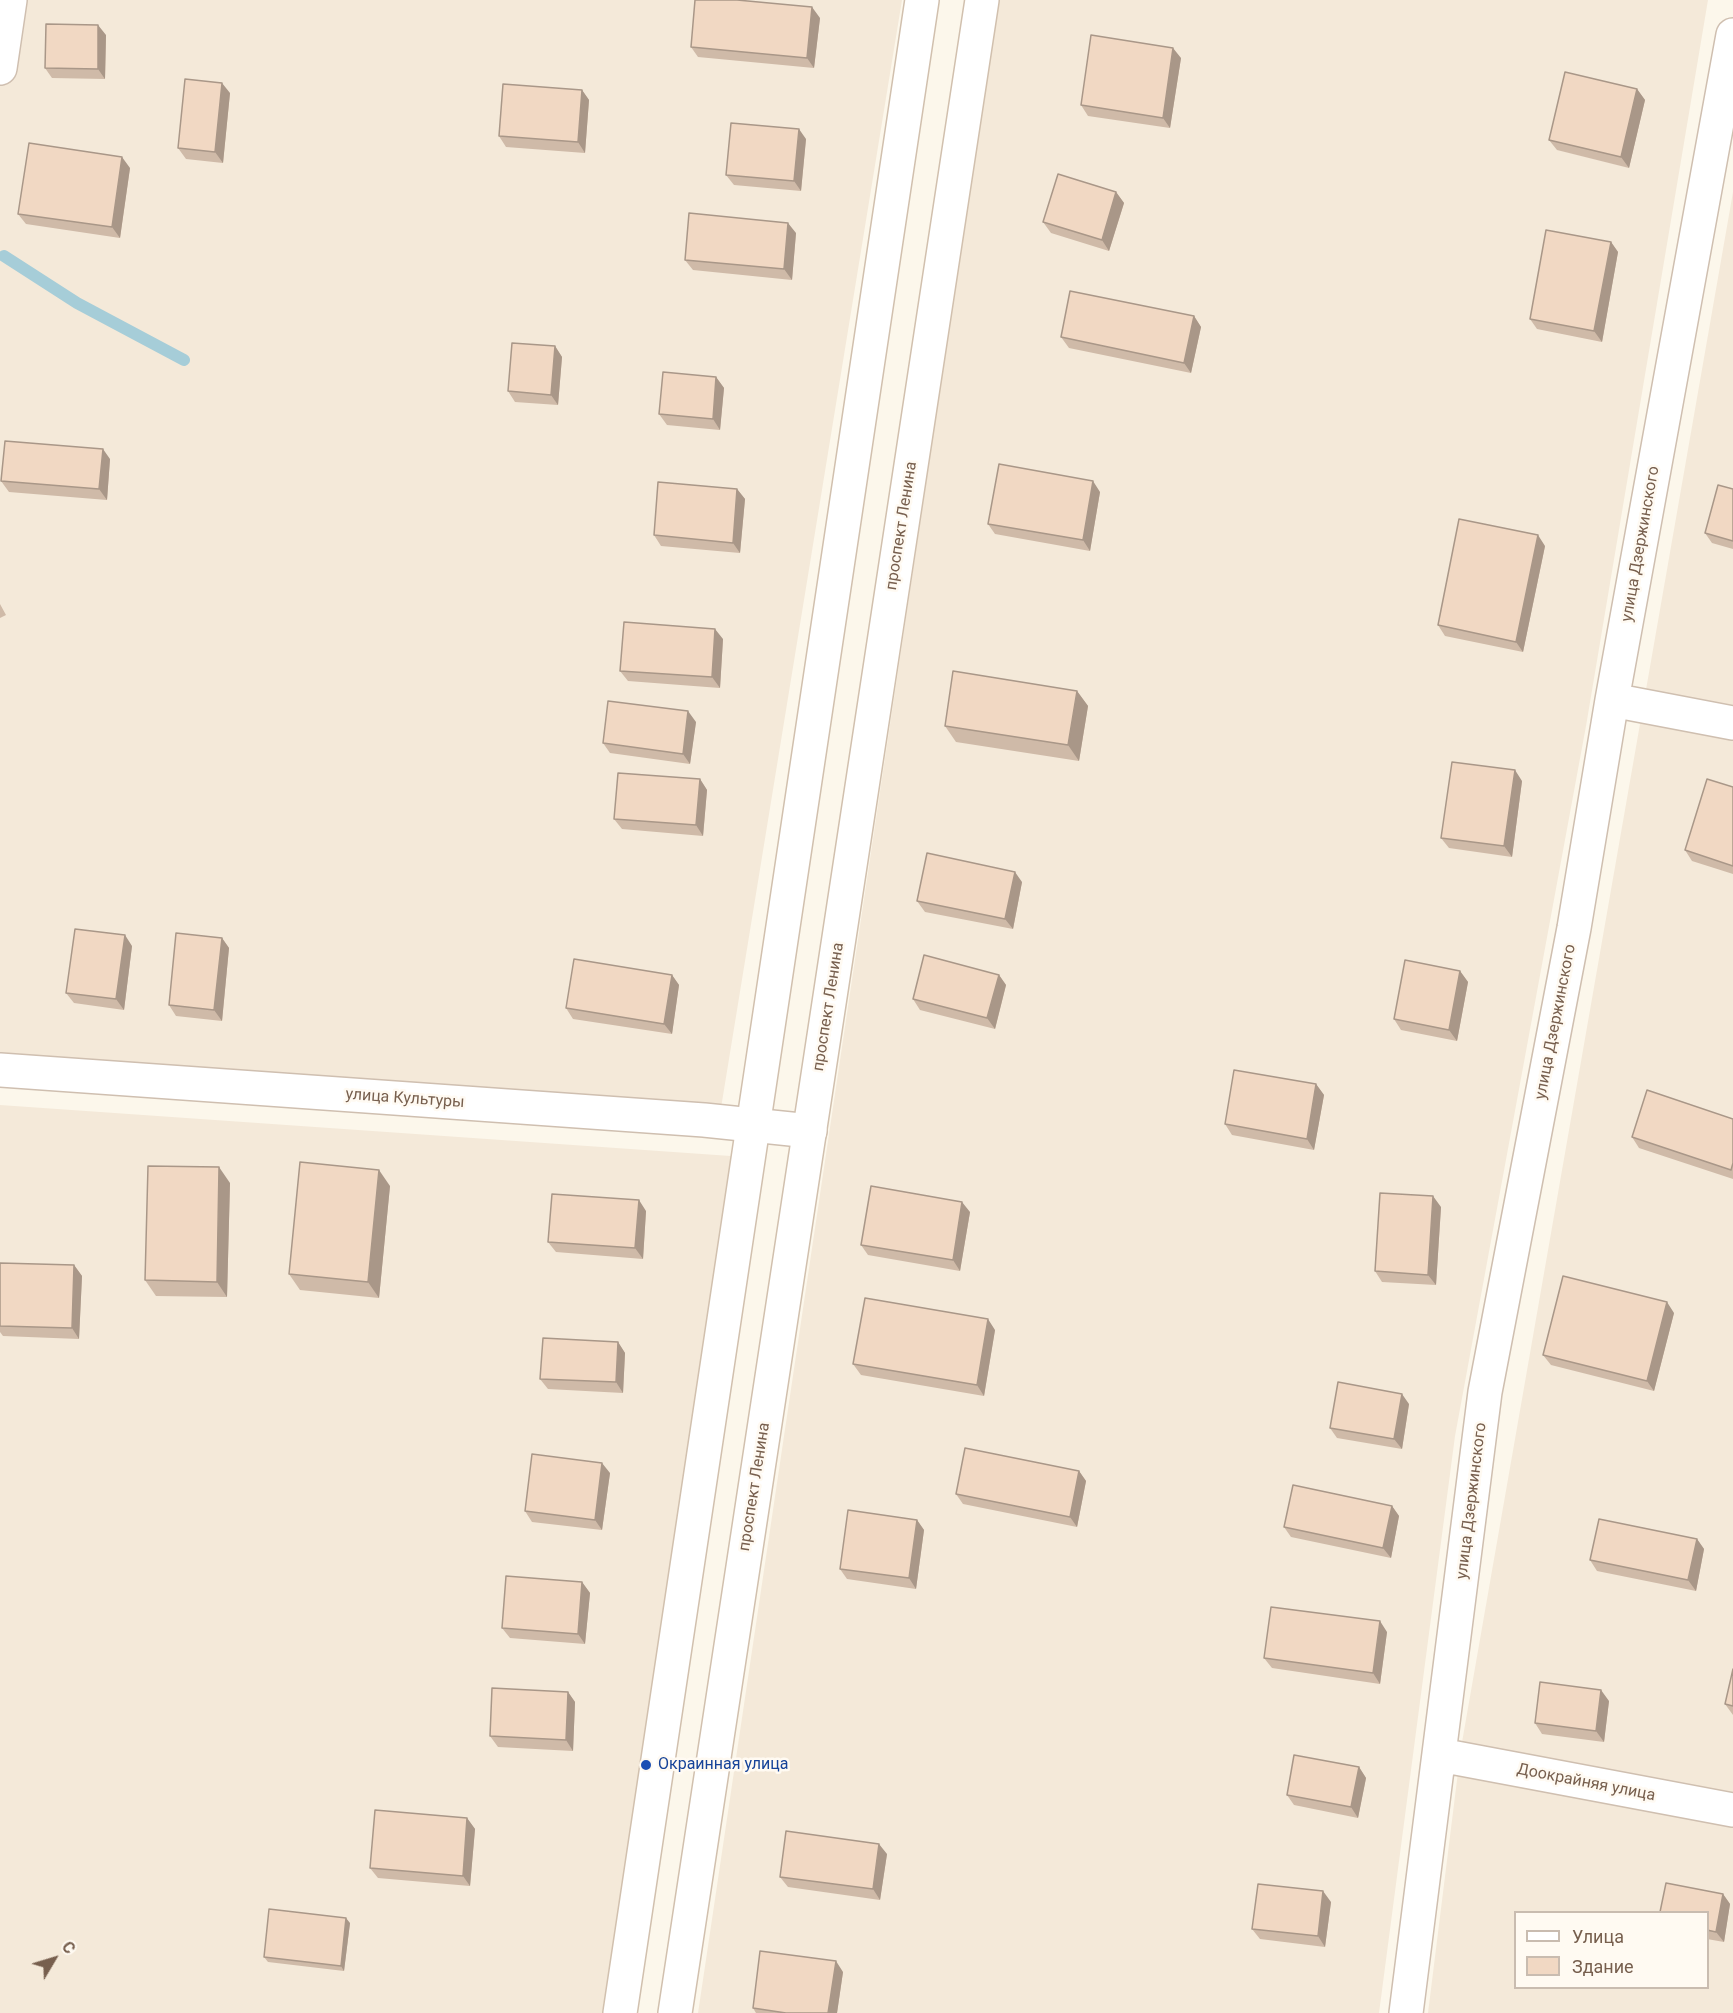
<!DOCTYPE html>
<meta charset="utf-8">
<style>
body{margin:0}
#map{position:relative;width:1733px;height:2013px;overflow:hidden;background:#fcf7eb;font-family:Roboto,sans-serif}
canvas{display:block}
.legend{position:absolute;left:1514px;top:1911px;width:195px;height:78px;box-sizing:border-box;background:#fffaf2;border:2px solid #c9bcb0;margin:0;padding:8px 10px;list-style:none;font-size:18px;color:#775f4e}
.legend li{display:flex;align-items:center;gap:12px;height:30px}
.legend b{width:30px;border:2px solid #c9bcb0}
.north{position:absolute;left:24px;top:1929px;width:60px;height:60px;-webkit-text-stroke:4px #fffaf2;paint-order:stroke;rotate:52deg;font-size:16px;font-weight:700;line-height:24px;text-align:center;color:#775f4e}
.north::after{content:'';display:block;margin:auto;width:21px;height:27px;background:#775f4e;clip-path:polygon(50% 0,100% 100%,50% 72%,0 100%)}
</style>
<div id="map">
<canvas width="1733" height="2013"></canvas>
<ul class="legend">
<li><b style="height:8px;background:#fff"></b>Улица</li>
<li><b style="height:16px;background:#f1d8c3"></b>Здание</li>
</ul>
<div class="north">С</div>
</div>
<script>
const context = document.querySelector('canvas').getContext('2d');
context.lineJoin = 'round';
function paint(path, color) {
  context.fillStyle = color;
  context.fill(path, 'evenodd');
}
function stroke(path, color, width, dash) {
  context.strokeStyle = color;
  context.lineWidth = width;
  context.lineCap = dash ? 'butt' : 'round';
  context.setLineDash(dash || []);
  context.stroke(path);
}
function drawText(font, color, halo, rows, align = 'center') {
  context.font = font + ' Roboto,sans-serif';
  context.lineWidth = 5;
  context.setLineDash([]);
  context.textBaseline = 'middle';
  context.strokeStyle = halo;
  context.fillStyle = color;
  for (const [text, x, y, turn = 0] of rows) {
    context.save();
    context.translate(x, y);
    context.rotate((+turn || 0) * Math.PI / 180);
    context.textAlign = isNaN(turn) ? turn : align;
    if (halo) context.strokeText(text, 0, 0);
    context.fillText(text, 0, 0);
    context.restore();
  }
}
paint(new Path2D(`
 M0 0H902L720 1114 0 1059Z
 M998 0H1708L1586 726 1455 1436 1379 2013H698Z
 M1733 192V2013H1428L1461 1748ZM1516 1912H1708V1988H1516Z
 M0 1105 745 1157 602 2013H0Z`), '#f4e9d9');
stroke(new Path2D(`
 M4 256 77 303 184 360`), '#a6cdd8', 12);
const minor = new Path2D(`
 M0 68 10 0
 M1612 700 1733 723
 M0 1070 704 1120 810 1131
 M1440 1755 1733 1810
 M1406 2013 1485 1392 1574 928 1612 700 1733 35`);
const secondary = new Path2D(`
 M620 2013 922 0
 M675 2013 982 0`);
stroke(minor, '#cfbfb0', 36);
stroke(secondary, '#d1c0ae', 36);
stroke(minor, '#fff', 33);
stroke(secondary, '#fff', 33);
paint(new Path2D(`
 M820 18 814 68 698 57 691 47Z
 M106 35 105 79 52 78 45 68Z
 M1181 58 1170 128 1088 116 1081 105Z
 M1637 89 1645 100 1629 168 1557 150 1549 140Z
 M582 90 589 100 585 153 506 147 499 136Z
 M230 93 223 163 186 159 178 148Z
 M806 139 801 191 734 185 726 175Z
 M130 168 120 238 26 224 18 214Z
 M1116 192 1124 203 1109 251 1051 233 1043 222Z
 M796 233 792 280 693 270 685 260Z
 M1611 242 1618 252 1602 342 1537 329 1530 319Z
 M1194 316 1201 327 1191 373 1069 348 1061 337Z
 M555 346 562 357 558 405 515 402 508 391Z
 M716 377 724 388 720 430 667 425 659 414Z
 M110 459 107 500 9 492 1 481Z
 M737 489 745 499 740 553 661 546 654 535Z
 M1733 489V549L1712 543 1705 533Z
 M1100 492 1090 551 995 534 988 524Z
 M1545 546 1523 652 1445 636 1438 625Z
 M0 604 6 615 0 618Z
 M723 639 720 688 628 681 620 671Z
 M1077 691 1088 706 1079 761 956 742 945 726Z
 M696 722 690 764 610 753 603 743Z
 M700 779 707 790 703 836 622 829 614 819Z
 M1522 781 1512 857 1449 848 1441 838Z
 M1733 787V874L1692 861 1685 850Z
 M1022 882 1013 929 925 912 917 901Z
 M222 938 229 948 222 1021 176 1016 169 1005Z
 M132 946 124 1010 74 1003 66 993Z
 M1460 971 1468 982 1457 1041 1401 1030 1394 1019Z
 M672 975 679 985 672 1034 573 1019 566 1008Z
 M999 975 1006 985 995 1029 920 1010 913 999Z
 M1316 1084 1324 1095 1314 1150 1232 1135 1225 1124Z
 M1733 1119V1179L1639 1148 1632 1137Z
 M230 1183 227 1297 156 1296 145 1280Z
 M390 1186 379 1298 300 1290 289 1274Z
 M1441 1207 1436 1285 1382 1282 1375 1271Z
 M646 1211 643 1259 556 1252 548 1242Z
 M970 1212 960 1271 868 1255 861 1245Z
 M74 1265 82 1276 79 1339 3 1336 0 1332V1326Z
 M1674 1313 1654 1391 1551 1365 1543 1355Z
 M995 1330 984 1396 861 1375 853 1364Z
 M618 1342 625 1353 623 1393 548 1389 540 1379Z
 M1409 1404 1402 1449 1337 1438 1330 1428Z
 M1079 1471 1086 1481 1077 1527 963 1504 956 1494Z
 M610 1473 602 1530 532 1522 525 1511Z
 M1392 1506 1399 1516 1391 1558 1291 1537 1284 1527Z
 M917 1520 924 1530 916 1589 847 1579 840 1569Z
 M1697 1539 1704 1549 1696 1591 1597 1571 1590 1560Z
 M582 1582 590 1593 585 1644 510 1638 502 1628Z
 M1387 1632 1380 1684 1272 1668 1264 1658Z
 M1733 1669V1715L1725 1704Z
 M568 1692 575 1702 573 1751 498 1747 490 1736Z
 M1609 1701 1604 1742 1542 1734 1535 1723Z
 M1359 1767 1366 1778 1358 1818 1294 1805 1287 1795Z
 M467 1818 475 1829 470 1886 378 1878 370 1868Z
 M887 1854 880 1900 788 1887 780 1877Z
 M1723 1894 1730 1904 1724 1942 1707 1939V1912Z
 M1331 1902 1325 1947 1260 1939 1252 1929Z
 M350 1923 344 1971 268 1962 264 1957Z
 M843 1972 837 2013H756L753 2008Z`), '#cfbaa8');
paint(new Path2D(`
 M812 7 820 18 814 68 807 58Z
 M98 25 106 35 105 79 98 69Z
 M1173 48 1181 58 1170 128 1163 118Z
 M222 83 230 93 223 163 215 152Z
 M1637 89 1645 100 1629 168 1621 157Z
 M582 90 589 100 585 153 578 142Z
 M799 129 806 139 801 191 794 181Z
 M122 157 130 168 120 238 112 227Z
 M1116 192 1124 203 1109 251 1102 240Z
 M788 223 796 233 792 280 784 269Z
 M1611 242 1618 252 1602 342 1594 331Z
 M1194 316 1201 327 1191 373 1184 363Z
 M555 346 562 357 558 405 551 395Z
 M716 377 724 388 720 430 713 419Z
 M103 449 110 459 107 500 99 489Z
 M1093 481 1100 492 1090 551 1083 540Z
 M737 489 745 499 740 553 733 543Z
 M1538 535 1545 546 1523 652 1516 642Z
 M715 629 723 639 720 688 712 677Z
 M1077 691 1088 706 1079 761 1068 745Z
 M688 711 696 722 690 764 683 754Z
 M1515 770 1522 781 1512 857 1504 846Z
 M700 779 707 790 703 836 696 825Z
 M1015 872 1022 882 1013 929 1005 919Z
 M125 935 132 946 124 1010 116 999Z
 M222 938 229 948 222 1021 214 1010Z
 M1460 971 1468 982 1457 1041 1449 1030Z
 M672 975 679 985 672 1034 664 1024Z
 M999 975 1006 985 995 1029 987 1018Z
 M1316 1084 1324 1095 1314 1150 1307 1139Z
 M219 1167 230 1183 227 1297 217 1282Z
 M379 1170 390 1186 379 1298 368 1282Z
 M1433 1196 1441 1207 1436 1285 1428 1275Z
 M639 1200 646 1211 643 1259 635 1248Z
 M962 1202 970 1212 960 1271 953 1260Z
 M74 1265 82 1276 79 1339 72 1328Z
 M1667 1302 1674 1313 1654 1391 1647 1381Z
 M988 1319 995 1330 984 1396 977 1385Z
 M618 1342 625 1353 623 1393 616 1382Z
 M1402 1394 1409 1404 1402 1449 1394 1439Z
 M602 1463 610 1473 602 1530 595 1520Z
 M1079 1471 1086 1481 1077 1527 1070 1517Z
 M1392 1506 1399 1516 1391 1558 1383 1548Z
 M917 1520 924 1530 916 1589 909 1578Z
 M1697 1539 1704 1549 1696 1591 1688 1580Z
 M582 1582 590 1593 585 1644 578 1634Z
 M1380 1621 1387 1632 1380 1684 1373 1673Z
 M1601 1690 1609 1701 1604 1742 1596 1731Z
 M568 1692 575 1702 573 1751 566 1740Z
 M1359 1767 1366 1778 1358 1818 1351 1807Z
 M467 1818 475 1829 470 1886 463 1876Z
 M879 1844 887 1854 880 1900 873 1889Z
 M1323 1891 1331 1902 1325 1947 1318 1936Z
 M1723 1894 1730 1904 1724 1942 1716 1932Z
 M346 1918 350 1923 344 1971 341 1966Z
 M836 1961 843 1972 837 2013H828Z`), '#a99788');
const building = new Path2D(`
 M695 0H737L812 7 807 58 691 47Z
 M46 24 98 25V69L45 68Z
 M1091 35 1173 48 1163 118 1081 105Z
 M1565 72 1637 89 1621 157 1549 140Z
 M185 79 222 83 215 152 178 148Z
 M503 84 582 90 578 142 499 136Z
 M731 123 799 129 794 181 726 175Z
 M29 143 122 157 112 227 18 214Z
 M1058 174 1116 192 1102 240 1043 222Z
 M689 213 788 223 784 269 685 260Z
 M1546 230 1611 242 1594 331 1530 319Z
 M1070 291 1194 316 1184 363 1061 337Z
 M512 343 555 346 551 395 508 391Z
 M663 372 716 377 713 419 659 414Z
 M5 441 103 449 99 489 1 481Z
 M999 464 1093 481 1083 540 988 524Z
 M658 482 737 489 733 543 654 535Z
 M1718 485 1733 489V541L1705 533Z
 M1459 519 1538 535 1516 642 1438 625Z
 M624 622 715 629 712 677 620 671Z
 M953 671 1077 691 1068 745 945 726Z
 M608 701 688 711 683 754 603 743Z
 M1452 762 1515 770 1504 846 1441 838Z
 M618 773 700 779 696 825 614 819Z
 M1707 779 1733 787V866L1685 850Z
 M927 853 1015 872 1005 919 917 901Z
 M75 929 125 935 116 999 66 993Z
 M176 933 222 938 214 1010 169 1005Z
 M924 955 999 975 987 1018 913 999Z
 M574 959 672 975 664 1024 566 1008Z
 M1405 960 1460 971 1449 1030 1394 1019Z
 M1234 1070 1316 1084 1307 1139 1225 1124Z
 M1647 1090 1733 1119V1163L1731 1170 1632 1137Z
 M300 1162 379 1170 368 1282 289 1274Z
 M148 1166 219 1167 217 1282 145 1280Z
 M871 1186 962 1202 953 1260 861 1245Z
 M1380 1193 1433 1196 1428 1275 1375 1271Z
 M552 1194 639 1200 635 1248 548 1242Z
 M0 1263 74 1265 72 1328 0 1326Z
 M1563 1276 1667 1302 1647 1381 1543 1355Z
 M865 1298 988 1319 977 1385 853 1364Z
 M543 1338 618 1342 616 1382 540 1379Z
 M1338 1382 1402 1394 1394 1439 1330 1428Z
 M965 1448 1079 1471 1070 1517 956 1494Z
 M532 1454 602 1463 595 1520 525 1511Z
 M1293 1485 1392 1506 1383 1548 1284 1527Z
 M848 1510 917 1520 909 1578 840 1569Z
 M1599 1519 1697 1539 1688 1580 1590 1560Z
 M506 1576 582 1582 578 1634 502 1628Z
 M1271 1607 1380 1621 1373 1673 1264 1658Z
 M1733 1669V1706L1725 1704Z
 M1540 1682 1601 1690 1596 1731 1535 1723Z
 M492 1688 568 1692 566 1740 490 1736Z
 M1294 1755 1359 1767 1351 1807 1287 1795Z
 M375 1810 467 1818 463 1876 370 1868Z
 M786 1831 879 1844 873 1889 780 1877Z
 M1666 1883 1723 1894 1716 1932 1707 1930V1912H1660Z
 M1258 1884 1323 1891 1318 1936 1252 1929Z
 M269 1909 346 1918 341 1966 264 1957Z
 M760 1951 836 1961 828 2013H786L753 2008Z`);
paint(building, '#f1d8c3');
stroke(building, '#a99788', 1.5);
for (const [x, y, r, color] of [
 [646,1765,6,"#1a4fb4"]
]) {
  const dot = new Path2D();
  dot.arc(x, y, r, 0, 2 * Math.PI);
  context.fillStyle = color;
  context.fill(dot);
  stroke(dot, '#fffaf2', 2);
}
drawText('16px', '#775f4e', '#fffaf2', [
 ["проспект Ленина",902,526,-81],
 ["улица Дзержинского",1641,544,-80],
 ["проспект Ленина",829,1007,-81],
 ["улица Дзержинского",1556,1022,-79],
 ["улица Культуры",405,1099,4],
 ["проспект Ленина",755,1487,-81],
 ["улица Дзержинского",1472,1501,-83],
 ["Доокрайняя улица",1586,1783,11]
]);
drawText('16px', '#164399', '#fffaf2', [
 ["Окраинная улица",658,1765]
], 'left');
</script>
